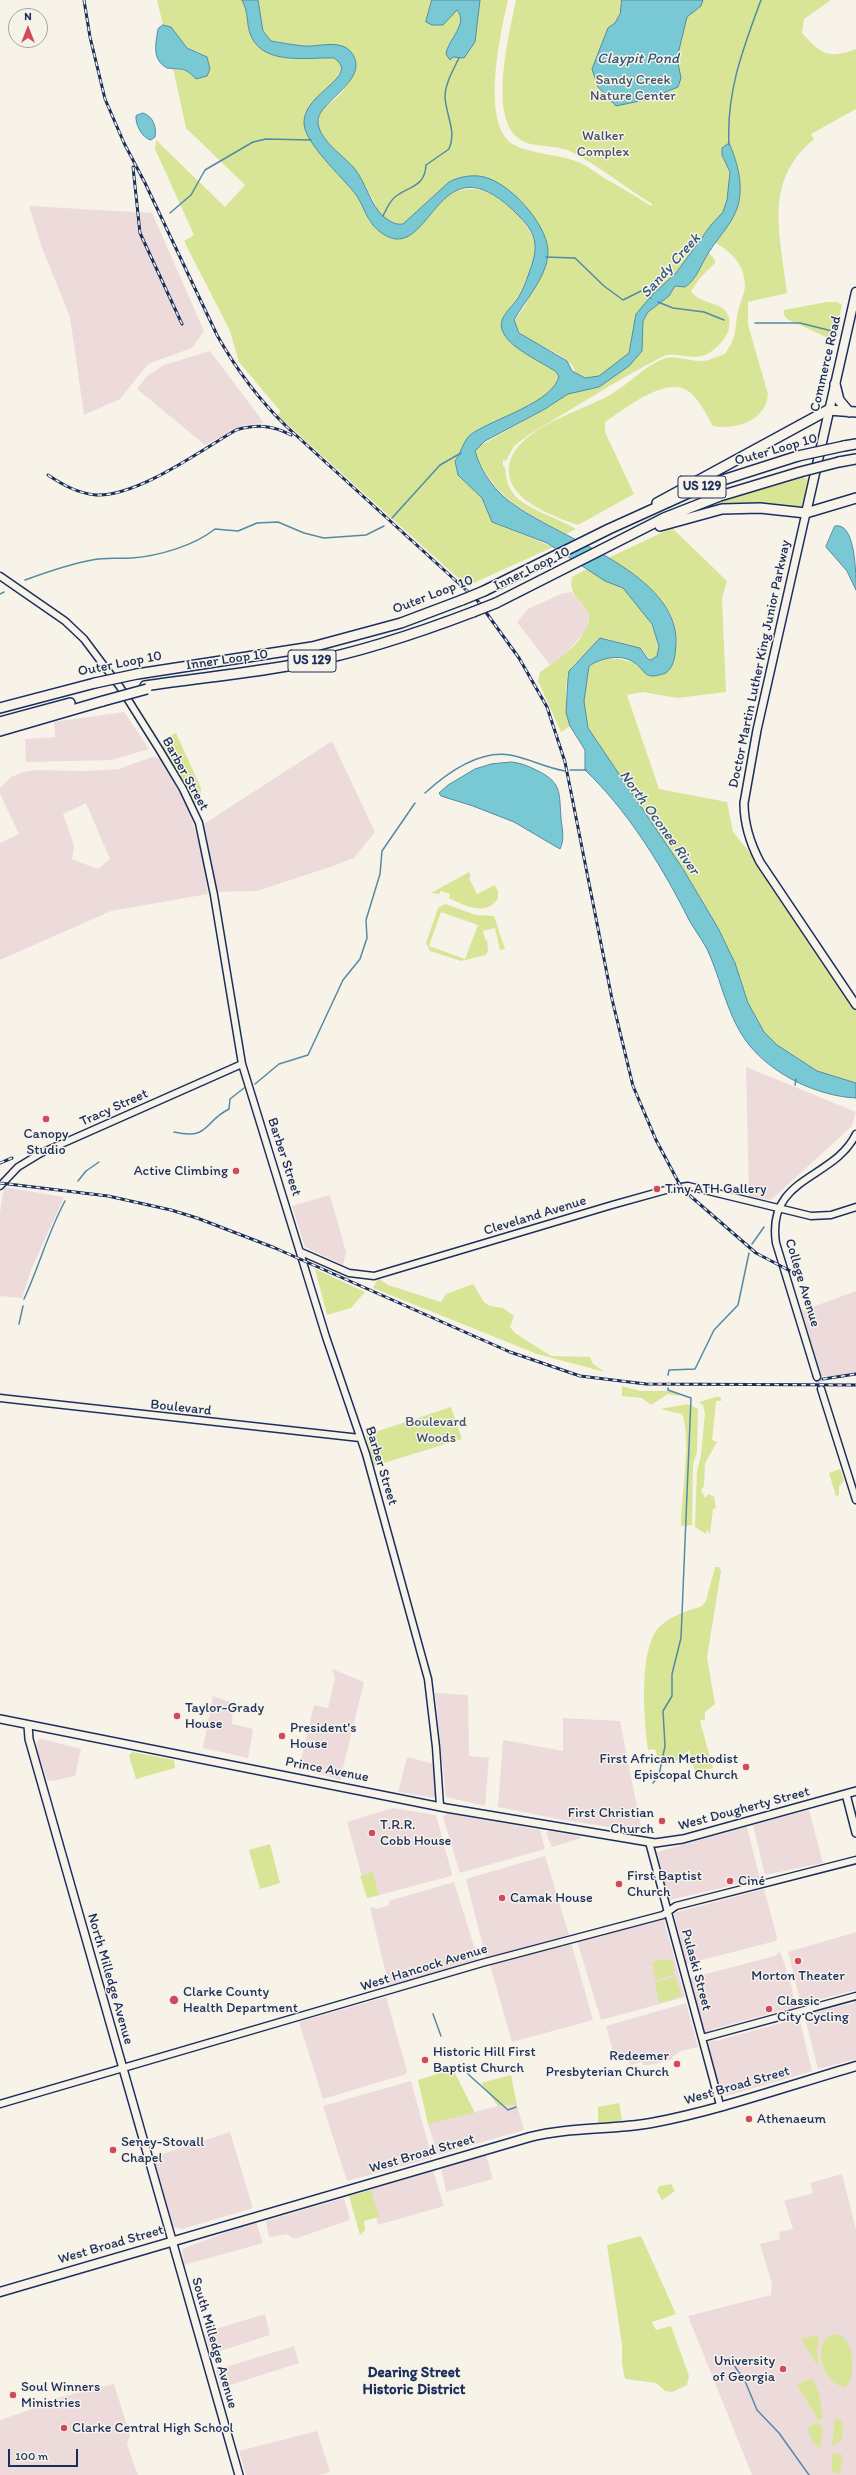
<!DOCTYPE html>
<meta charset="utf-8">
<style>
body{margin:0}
#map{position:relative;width:856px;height:2475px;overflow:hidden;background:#f7f3e8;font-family:Itim,sans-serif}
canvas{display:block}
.north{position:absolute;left:8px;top:8px;width:40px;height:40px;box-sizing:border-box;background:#f7f3e8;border:1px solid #9fa5b1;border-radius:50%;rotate:0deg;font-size:11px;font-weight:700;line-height:16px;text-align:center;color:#1b2f5e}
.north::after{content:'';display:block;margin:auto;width:14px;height:18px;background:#d1495b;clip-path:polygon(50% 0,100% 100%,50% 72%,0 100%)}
.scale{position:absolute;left:8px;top:2449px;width:70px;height:18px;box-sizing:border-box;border:2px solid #1b2f5e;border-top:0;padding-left:5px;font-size:12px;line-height:14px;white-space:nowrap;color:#1b2f5e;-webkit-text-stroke:3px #f7f3e8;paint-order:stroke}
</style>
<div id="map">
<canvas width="856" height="2475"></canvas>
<div class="north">N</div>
<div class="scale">100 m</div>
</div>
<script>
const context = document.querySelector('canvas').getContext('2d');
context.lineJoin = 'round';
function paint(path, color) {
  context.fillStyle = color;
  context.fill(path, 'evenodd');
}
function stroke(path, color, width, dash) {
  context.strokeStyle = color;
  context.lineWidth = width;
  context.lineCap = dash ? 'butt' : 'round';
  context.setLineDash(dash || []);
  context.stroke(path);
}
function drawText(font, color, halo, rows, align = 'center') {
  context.font = font + ' Itim,sans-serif';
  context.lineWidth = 3;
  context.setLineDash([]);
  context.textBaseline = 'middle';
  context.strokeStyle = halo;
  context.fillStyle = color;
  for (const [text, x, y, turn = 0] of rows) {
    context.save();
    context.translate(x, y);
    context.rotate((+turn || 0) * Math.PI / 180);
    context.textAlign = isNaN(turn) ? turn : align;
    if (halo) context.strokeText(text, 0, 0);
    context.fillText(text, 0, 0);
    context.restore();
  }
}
paint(new Path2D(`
 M29 206 152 213 204 331 192 348 148 364 120 399 84 415 70 317 42 248Z
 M210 351 264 423 244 425 205 445 137 389 146 377 164 365Z
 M572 592 589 614 586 631 561 658 550 665 517 622 528 609 561 594Z
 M124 712 149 749 112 760 26 762 25 739 55 737 54 722Z
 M332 741 375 832 354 858 330 867 257 891 217 892 204 824Z
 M152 757 160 758 188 806 202 854 208 894 111 911 0 960V843L19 834 0 794V788L11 777 24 772 37 770 85 771 119 769ZM86 803 110 859 98 869 72 859 74 845 63 814Z
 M746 1067 856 1112 852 1126 771 1200 749 1197Z
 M4 1187 64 1197 31 1270 22 1298 0 1296V1213Z
 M330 1195 346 1252 343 1265 305 1247 292 1206Z
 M856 1291V1376H821L802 1311Z
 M332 1669 364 1682 340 1780 299 1768 314 1705 328 1708 335 1678Z
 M435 1693 468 1695 469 1756 489 1758 485 1806 446 1797Z
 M213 1696 233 1703 232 1724 253 1729 248 1758 203 1748Z
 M563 1718 620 1721 642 1832 563 1820 498 1807 503 1740 563 1751Z
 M42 1739 81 1749 75 1776 51 1781 47 1780 36 1748 38 1740Z
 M407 1757 434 1764 435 1798 398 1792Z
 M393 1808 436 1815 452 1874 451 1876 368 1898 347 1822Z
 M809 1810 823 1863 765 1875 753 1825Z
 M447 1813 540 1830 545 1849 460 1873 443 1817Z
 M747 1827 760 1879 669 1900 657 1852Z
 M548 1831 580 1836 581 1838 552 1847 546 1833Z
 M545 1856 569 1935 486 1958 466 1879Z
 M454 1882 478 1959 389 1987 370 1907 378 1909 389 1905V1901Z
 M764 1889 777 1937 776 1941 686 1964 674 1913Z
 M662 1920 664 1921 685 1997 601 2020 577 1941Z
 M856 1932V1990L801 2004 788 1952Z
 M571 1942 593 2020 512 2042 490 1965Z
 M780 1951 791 1984 796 2010 789 2012 788 2009 713 2029 712 2033 705 2034 690 1978 775 1956Z
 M386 1997 407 2071 406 2074 323 2099 299 2022Z
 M856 1999V2059L818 2069 804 2014 854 2003 853 2000Z
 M686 2003 698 2047 681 2051 672 2057 673 2059 650 2065H643L642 2062 630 2065 628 2059 616 2062 606 2026Z
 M792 2016H796L800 2021 812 2071 727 2096 722 2095 707 2045 709 2040 716 2041 792 2020Z
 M411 2081 432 2158 347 2181 323 2106Z
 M517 2105 524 2130 438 2155 428 2124 498 2106Z
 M230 2132 253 2208 182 2229 173 2227 153 2157Z
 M486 2155 493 2179 446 2192 441 2168Z
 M433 2171 444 2206 378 2225 370 2190Z
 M842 2174 856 2230V2475H752L688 2316 771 2295 772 2284 760 2244 780 2239 779 2232 793 2229 784 2201 813 2193 810 2183Z
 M344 2198 350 2220 294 2239 287 2234 269 2237 266 2221Z
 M254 2222H256L263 2243 184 2265 182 2249Z
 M265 2314 270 2335 211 2354 205 2334 209 2331Z
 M294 2346 299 2363 221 2388 216 2370Z
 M114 2384 130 2435 127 2445 138 2475H0V2420L49 2403 57 2398Z
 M317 2431 330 2472 319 2475H246L239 2451Z`), '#eddbdb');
paint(new Path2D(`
 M157 0H242C249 12 246 25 251 36 263 64 310 57 334 58L339 62 342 68 336 80 311 103V141L360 193 369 221 385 235 411 234C425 221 436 200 454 192 463 189 473 188 481 190 502 194 536 228 536 250 535 274 519 297 504 315L514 345 555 371 568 383C554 391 541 402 526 409 509 417 489 421 473 433 463 440 462 452 455 461L458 475 482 498 492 522 553 547 467 586 277 415 281 412 239 362 230 331 184 241 194 235 155 149 156 140 225 207 245 185 186 128 173 68 188 71 193 76 210 69 204 55 184 46 171 27 163 25Z
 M255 0H508C501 31 479 125 514 145 531 154 558 154 578 162 588 166 596 173 604 178 620 187 636 196 651 206L652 204C625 187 599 166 570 151 554 144 532 149 518 138 488 115 510 31 516 0H831L804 19 802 33C822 55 828 59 856 49V109L811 134 814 139C762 182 781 235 787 293L748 302V325L768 394C766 421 736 430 713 426 705 413 700 400 688 391 666 375 623 410 605 422V432L634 494 578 525C555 517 511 501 509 474 505 431 580 412 610 395 629 384 643 367 663 359 674 354 690 362 702 361 709 361 718 356 725 354 738 334 734 332 738 311 740 303 744 295 745 287 745 258 724 248 703 235L698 240 715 260V263L700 278 691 291C700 306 725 300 729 318 732 333 721 345 709 353 693 363 674 350 662 357 617 380 574 408 530 434L514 446 506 461 503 460V466L505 467C506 476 507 486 513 493 524 509 559 518 576 529L566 534C532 516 500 501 481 465 478 459 474 454 476 448L545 409 579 386C577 380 575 370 572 365 557 347 518 343 514 321L525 306 546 260 548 250 528 209 507 190 495 182 475 176 460 178 411 221 392 233 383 230 375 203 360 176 318 132 319 108C335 103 352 85 352 69L319 45 303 46 271 41 263 31ZM728 143 737 164 738 180 729 185 730 172 726 160Z
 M827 302H837L842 305 833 347 828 338 787 319 784 315V310Z
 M800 476 808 479 802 506 799 508 710 507V504Z
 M672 528 727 581 722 599 726 692 677 698 643 692 627 695 659 789 727 802 733 832 755 859 856 1010V1083L817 1071 777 1045 764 1032 748 1003 732 956 718 928 683 869 588 728 584 701 589 666C605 655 617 658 635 663L637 666 673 665C675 652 677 638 674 625 669 598 630 571 608 558Z
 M587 569 623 588 645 613 657 636 659 646 657 656 651 660 640 648 604 638C596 643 571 665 568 673 565 684 566 715 570 726L561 732 538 681 540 672C559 659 590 639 589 614 581 600 568 594 572 577Z
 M176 733 201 788 200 800 195 804 162 746 173 734Z
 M469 872 471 877 469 878 477 894 495 885 498 892V898C486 918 464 905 449 898L450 894 441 891 439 894 431 893Z
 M445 904 476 915 494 916 505 949 500 950 495 928 483 931 485 939 487 940 488 951 486 955 461 961 430 951 426 943 438 908ZM441 912 478 925 465 959 429 946Z
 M315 1269 365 1292 351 1308 327 1315Z
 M378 1278 388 1285 441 1302 446 1294 473 1284 484 1302 490 1306 503 1308 514 1316 510 1327 515 1333 551 1356 590 1357 593 1364 605 1372 537 1354 373 1288Z
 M622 1386 640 1391H673L680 1396 668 1394 651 1405 642 1398 622 1396Z
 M716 1397H721V1401H716L712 1440 717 1442 705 1463 704 1486 701 1490 705 1498 709 1494 714 1497 716 1508 713 1509 710 1534 707 1530 706 1534 695 1527 697 1471 701 1455 705 1413 703 1405 699 1402Z
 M688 1404 698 1409 697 1452 693 1464 692 1525 681 1526C681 1495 692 1441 682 1414L660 1409Z
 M451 1407 462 1439 374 1466 366 1435Z
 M840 1469 844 1481 839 1486V1495L836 1496 829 1473Z
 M715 1567H719L721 1571 707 1657 715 1704 705 1712V1719L700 1721 713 1768 695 1772 689 1750 675 1762 664 1764 658 1760 655 1749 648 1750C644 1720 639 1657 656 1631 666 1617 687 1611 702 1606L706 1601Z
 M132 1752 174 1760 175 1768 136 1779 129 1756Z
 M270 1844 280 1883 260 1889 249 1850Z
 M373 1872 379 1895 367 1898 360 1876Z
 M667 1959 673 1961 674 1975 656 1980 652 1962Z
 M675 1977 682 1996 659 2003 655 1982Z
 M453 2069 475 2113 428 2124 418 2080Z
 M511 2075 517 2105 498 2106 481 2083Z
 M619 2103 622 2119 621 2121 598 2123V2107Z
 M671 2184 675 2191 662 2200 657 2191 659 2186Z
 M371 2190 379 2217 364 2221 365 2230 360 2235 349 2196Z
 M641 2236 676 2314 652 2322 656 2330 671 2326 689 2376 687 2385 672 2392 665 2391 656 2383 625 2379 622 2364V2345L607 2245Z
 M838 2334C856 2340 856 2384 844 2387 820 2383 810 2335 838 2334Z
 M819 2335 817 2353 819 2364 817 2365 801 2339Z
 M812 2378 819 2394 823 2418 819 2421 797 2385Z
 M835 2418 843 2421 842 2441 836 2442V2445L832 2446Z
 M816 2422 823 2428 820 2448 813 2443 807 2428Z
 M832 2453 843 2455 840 2474 832 2472Z`), '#d8e597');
const water = new Path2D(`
 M242 0H258L263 31 271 41C282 43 294 45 304 46 319 47 340 39 351 52 372 79 320 100 318 120 317 139 343 155 354 168 366 182 370 205 384 217 391 222 395 225 403 224L449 182C458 177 473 174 484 177 510 183 546 223 548 250 549 275 525 300 514 320L519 333 567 361 572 371 585 378 599 376 629 353 636 314 653 294 676 273 711 225 723 212 727 200 730 172 722 155V148L729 143C738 163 745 190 736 211 730 226 717 239 709 252 701 264 697 279 685 287L675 286 669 296 648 312 643 321 642 351 629 366 599 387 568 394 545 409 485 441 475 451C481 473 497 494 516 506 563 540 679 574 676 644 675 654 675 665 667 672 665 674 662 674 659 675 644 679 645 670 635 663 621 653 601 658 589 666L584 701 588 728 683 869 718 928 735 963 748 1003 764 1032 777 1045 817 1071 856 1083V1098C818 1096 775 1076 750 1046 727 1018 722 981 707 949 700 936 690 924 684 910 658 860 626 809 585 770V750L570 726 566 713 568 678 569 671 600 638 640 648 648 659 651 660 657 656 659 646 652 624 623 588 605 581 547 543 492 522 482 498 458 475 455 461C462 452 463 439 473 433 493 419 554 402 559 376L555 371C541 362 511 348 504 334 495 319 511 309 518 298 523 290 526 282 529 273 538 249 539 236 519 216 444 139 434 242 396 239 387 238 378 231 373 225 366 217 363 205 357 196 344 178 302 142 304 121 306 100 329 90 340 74L342 68 339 62 334 58C308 57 264 66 251 36 246 25 249 12 242 0Z
 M432 0H480L475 42 464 58 453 57 450 60 446 54C448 39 469 24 457 10L443 25H432L426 22Z
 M622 0H703L701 6 687 17 677 58 681 78 678 87 649 99 616 106 598 87 592 69 608 28 615 23 620 14Z
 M163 25 171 27 187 48 207 57 210 69 207 76 196 79C184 66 181 70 167 68 151 59 156 43 158 29Z
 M143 113C153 116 157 127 155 137L151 140C142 138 135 124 136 116Z
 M835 526C856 521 856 576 856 590L847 571 826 547Z
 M512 762C521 763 528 766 536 770 562 782 559 792 561 818 562 829 565 839 560 849L514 822 473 806 441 796 439 793 448 785 475 769 491 764Z`);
paint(water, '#79c9d4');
stroke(water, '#538ba5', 1);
stroke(new Path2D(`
 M729 145C726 92 743 49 761 0
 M170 213 191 195 205 170 253 142 266 139 311 140
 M383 216C386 210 389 202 395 197 409 186 425 187 426 165L449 149C457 131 446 116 445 97 445 84 453 70 459 58
 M546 257 575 258 604 286 623 300 641 291 651 298
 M658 302 673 308 704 312 724 320
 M755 323H800L836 332
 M392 518 440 465 461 453
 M25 580C47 572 69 564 92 560 105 557 118 559 132 558 158 556 194 546 215 529L238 531 257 523 278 522 304 533 324 538 366 535 384 526
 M0 594 4 592
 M570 770H586
 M425 793C447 773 479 750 510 755 528 758 546 768 565 771
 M255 1084 279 1064 308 1055 343 980 360 959 367 938 366 920 380 874 382 851 415 803
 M795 1085 796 1079
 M174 1132C210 1140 203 1122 229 1109L230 1099 244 1088
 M78 1181 86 1171 99 1162
 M752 1244 764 1227
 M24 1299C39 1267 48 1232 65 1201
 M19 1324 23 1306
 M668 1375 669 1370 695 1369 714 1330 738 1305 749 1253
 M653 1783 659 1775 665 1746 663 1711 672 1696V1674L681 1638 691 1398 668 1390V1388
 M433 2014 441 2036
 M462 2066 469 2075 508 2110 516 2107
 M729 2358 745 2381 757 2410 779 2433 809 2475`), '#538ba5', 1.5);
stroke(new Path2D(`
 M817 1377 821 1389`), '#cbcccc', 6, [6, 3]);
const tertiary = new Path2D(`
 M0 576 65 621 84 639 120 687 159 749 183 789 199 823 214 895 242 1064 326 1337 366 1454 428 1679 436 1747 440 1806
 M0 1186 18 1167 41 1153 242 1064
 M301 1252 349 1273 374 1276 612 1205 673 1188 688 1186 811 1216 831 1215 856 1207
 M817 1377 776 1243C766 1176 834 1180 856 1134
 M821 1389 856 1500
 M0 1398 360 1438
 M649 1842 720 2105
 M702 2038 856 1996
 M0 2104 482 1963 663 1915 676 1906 856 1860`);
const secondary = new Path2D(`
 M806 513 757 730 744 803C744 825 750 843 760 862L856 1005
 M0 1719 446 1808 655 1843 683 1839 856 1791
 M28 1725 29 1739 239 2475
 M846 1794 856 1833`);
const primary = new Path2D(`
 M0 2292 530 2137C569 2127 611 2130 651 2123 717 2111 790 2085 856 2066`);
const trunk = new Path2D(`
 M806 513 856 292`);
const motorway = new Path2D(`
 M835 384 839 400 849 412
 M844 446 856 444
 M839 462 856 459
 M657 503 828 410 856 412
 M660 526 722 509 760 508 806 513 856 498
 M484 591 609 529 704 486 798 456
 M496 603 664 518 720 496 800 472
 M137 674 312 647 401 623 462 600
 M145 686C198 678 252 673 304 663 362 652 418 633 473 612
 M0 708 95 683
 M0 722 70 703
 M0 731 103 701`);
stroke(tertiary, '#1b2f5e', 9);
stroke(secondary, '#1b2f5e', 10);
stroke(primary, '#1b2f5e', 11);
stroke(trunk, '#1b2f5e', 11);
stroke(motorway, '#1b2f5e', 12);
stroke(tertiary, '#f7f3e8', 6);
stroke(secondary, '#f7f3e8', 7);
stroke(primary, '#f7f3e8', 8);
stroke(trunk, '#f7f3e8', 8);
stroke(motorway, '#f7f3e8', 9);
const rail = new Path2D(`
 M84 0 90 37 105 99 124 143 145 183 217 335C236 369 259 400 287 427L477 600 519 658 547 707 565 762 612 999 633 1086 656 1140 681 1187 688 1194 756 1253 796 1274
 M133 167 140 233 182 324
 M48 475C63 485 77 493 96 495 137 497 200 451 236 430 256 424 272 425 291 435
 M0 1163 12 1158
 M0 1183 108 1196 171 1210 197 1218 275 1248 510 1352 580 1376 646 1384 856 1385
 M823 1379 856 1374`);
stroke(rail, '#1b2f5e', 3);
stroke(rail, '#f7f3e8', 1.5, [4.5]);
const motorwayBridge = new Path2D(`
 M798 456 844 446
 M800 472 839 462
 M462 600 484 591
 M473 612 496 603
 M95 683 137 674
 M103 701 147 689`);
stroke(motorwayBridge, '#1b2f5e', 12, []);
stroke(motorwayBridge, '#f7f3e8', 9);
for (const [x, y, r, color] of [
 [46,1119,4,"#d1495b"],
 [236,1171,4,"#d1495b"],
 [657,1189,4,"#d1495b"],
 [177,1716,4,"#d1495b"],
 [282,1736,4,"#d1495b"],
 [746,1767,4,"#d1495b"],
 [662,1821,4,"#d1495b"],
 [372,1833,4,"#d1495b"],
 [730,1881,4,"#d1495b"],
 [619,1884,4,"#d1495b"],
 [502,1898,4,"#d1495b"],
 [798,1961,4,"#d1495b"],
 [174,2000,5,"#d1495b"],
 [769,2009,4,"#d1495b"],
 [425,2060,4,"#d1495b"],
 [677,2064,4,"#d1495b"],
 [749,2119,4,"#d1495b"],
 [113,2150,4,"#d1495b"],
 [783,2369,4,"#d1495b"],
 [13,2395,4,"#d1495b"],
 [64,2428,4,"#d1495b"]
]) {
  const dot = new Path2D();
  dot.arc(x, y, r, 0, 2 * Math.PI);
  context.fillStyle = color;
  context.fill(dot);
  stroke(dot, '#f7f3e8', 1.5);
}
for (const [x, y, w] of [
 [702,487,48],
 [312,661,48]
]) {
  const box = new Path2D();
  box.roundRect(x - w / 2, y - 11, w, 22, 3);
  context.fillStyle = '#f7f3e8';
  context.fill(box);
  stroke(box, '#1b2f5e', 1);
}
drawText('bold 13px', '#1b2f5e', null, [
 ["US 129",702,487],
 ["US 129",312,661]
]);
drawText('14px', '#415369', '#f7f3e8', [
 ["Sandy Creek",633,80],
 ["Nature Center",633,96],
 ["Walker",603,136],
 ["Complex",603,152],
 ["Boulevard",436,1422],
 ["Woods",436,1438]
]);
drawText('14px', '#1b2f5e', '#f7f3e8', [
 ["Commerce Road",826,364,-77],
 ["Outer Loop 10",776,450,-16],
 ["Inner Loop 10",532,569,-26],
 ["Outer Loop 10",433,595,-21],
 ["Inner Loop 10",227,660,-8],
 ["Outer Loop 10",120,664,-11],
 ["Doctor Martin Luther King Junior Parkway",760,664,-78],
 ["Barber Street",185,774,61],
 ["Tracy Street",114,1108,-24],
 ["Barber Street",284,1157,72],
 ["Cleveland Avenue",535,1216,-17],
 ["College Avenue",802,1283,73],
 ["Boulevard",181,1408,6],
 ["Barber Street",381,1466,73],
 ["Prince Avenue",327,1770,11],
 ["West Dougherty Street",744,1809,-15],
 ["West Hancock Avenue",424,1968,-17],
 ["Pulaski Street",696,1970,75],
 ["North Milledge Avenue",110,1979,74],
 ["West Broad Street",737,2086,-16],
 ["West Broad Street",422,2154,-16],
 ["West Broad Street",111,2245,-16],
 ["South Milledge Avenue",214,2343,74]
]);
drawText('14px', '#1b2f5e', '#f7f3e8', [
 ["Canopy",46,1134,"center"],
 ["Studio",46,1150,"center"],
 ["Active Climbing",228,1171,"right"],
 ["Tiny ATH Gallery",665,1189],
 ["Taylor-Grady",185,1708],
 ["House",185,1724],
 ["President's",290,1728],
 ["House",290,1744],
 ["First African Methodist",738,1759,"right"],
 ["Episcopal Church",738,1775,"right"],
 ["First Christian",654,1813,"right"],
 ["Church",654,1829,"right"],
 ["T.R.R.",380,1825],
 ["Cobb House",380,1841],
 ["First Baptist",627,1876],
 ["Church",627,1892],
 ["Ciné",738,1881],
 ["Camak House",510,1898],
 ["Morton Theater",798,1976,"center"],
 ["Clarke County",183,1992],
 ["Health Department",183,2008],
 ["Classic",777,2001],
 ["City Cycling",777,2017],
 ["Historic Hill First",433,2052],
 ["Baptist Church",433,2068],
 ["Redeemer",669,2056,"right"],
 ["Presbyterian Church",669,2072,"right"],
 ["Athenaeum",757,2119],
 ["Seney-Stovall",121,2142],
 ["Chapel",121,2158],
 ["University",775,2361,"right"],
 ["of Georgia",775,2377,"right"],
 ["Soul Winners",21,2387],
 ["Ministries",21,2403],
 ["Clarke Central High School",72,2428]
], 'left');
drawText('italic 15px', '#32567c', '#f7f3e8', [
 ["Claypit Pond",638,59],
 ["Sandy Creek",671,266,-48],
 ["North Oconee River",659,823,54]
]);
drawText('bold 15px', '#1b2f5e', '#f7f3e8', [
 ["Dearing Street",414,2373],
 ["Historic District",414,2390]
]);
</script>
